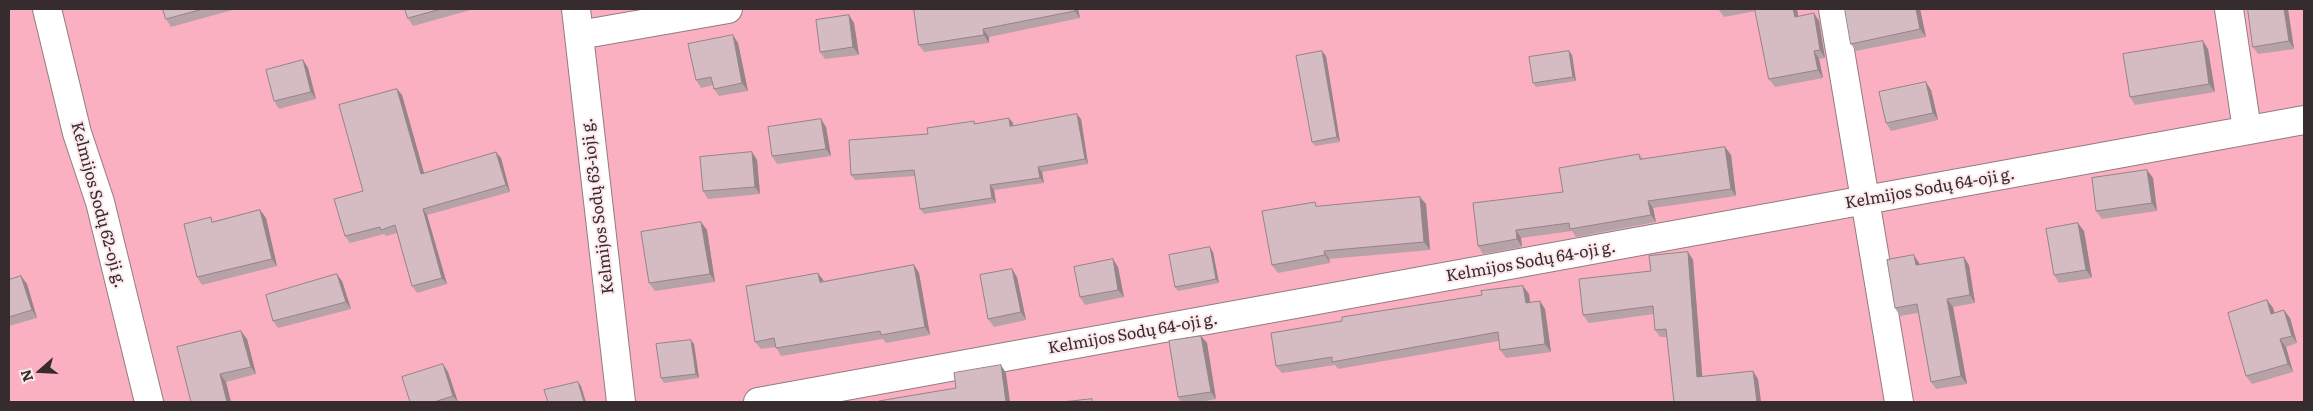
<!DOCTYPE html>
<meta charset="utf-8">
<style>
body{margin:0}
#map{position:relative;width:2313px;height:411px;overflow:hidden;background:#fde8ec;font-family:Literata,serif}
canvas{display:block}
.frame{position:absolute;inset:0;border:10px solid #362c2e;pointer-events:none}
.north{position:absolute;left:15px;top:346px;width:50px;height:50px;-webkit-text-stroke:4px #fde8ec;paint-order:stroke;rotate:251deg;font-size:14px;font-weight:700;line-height:20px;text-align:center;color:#362c2e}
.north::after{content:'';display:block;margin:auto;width:18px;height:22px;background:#362c2e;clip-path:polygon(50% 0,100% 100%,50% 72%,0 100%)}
</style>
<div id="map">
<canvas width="2313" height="411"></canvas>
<div class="frame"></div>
<div class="north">N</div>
</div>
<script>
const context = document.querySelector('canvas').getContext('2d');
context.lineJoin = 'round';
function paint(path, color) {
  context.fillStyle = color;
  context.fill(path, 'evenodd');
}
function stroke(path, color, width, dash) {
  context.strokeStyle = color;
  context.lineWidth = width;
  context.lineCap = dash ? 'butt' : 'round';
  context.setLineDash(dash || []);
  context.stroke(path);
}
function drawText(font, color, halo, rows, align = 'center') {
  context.font = font + ' Literata,serif';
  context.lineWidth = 4;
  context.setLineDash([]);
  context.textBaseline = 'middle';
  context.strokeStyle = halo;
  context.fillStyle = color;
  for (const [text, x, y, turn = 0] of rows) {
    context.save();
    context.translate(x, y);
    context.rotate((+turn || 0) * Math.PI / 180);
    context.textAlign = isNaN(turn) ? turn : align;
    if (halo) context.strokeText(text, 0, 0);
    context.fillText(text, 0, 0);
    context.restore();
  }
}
paint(new Path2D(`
 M9 9H2304V402H9Z`), '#fbb0c2');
const minor = new Path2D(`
 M47 9 77 133 100 202 149 402
 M576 9 621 402
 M1833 9 1899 402
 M2229 9 2247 130
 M579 35 728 9
 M758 402 2304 120`);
stroke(minor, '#937c81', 30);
stroke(minor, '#fff', 28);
paint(new Path2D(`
 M163 9H236L171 27 166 19Z
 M405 9H474L413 26 408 18Z
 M914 9H1078L1080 18 989 37V43L924 52 919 45Z
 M1718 9H1797L1798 16 1819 21 1825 58 1819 59 1823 78 1775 87 1769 79 1756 11 1724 17Z
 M1920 9 1926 37 1856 51 1851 44Z
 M2288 9 2294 49 2258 54 2253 47Z
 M849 15 854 23 859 55 825 59 820 52Z
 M738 43 748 91 719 96 714 89 713 85 701 88 696 80Z
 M2208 49 2215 92 2135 105 2130 97Z
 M1572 55 1576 81 1536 87 1533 83Z
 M1326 56 1340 142 1315 146 1312 142Z
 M303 60 308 68 316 99 279 109 274 101Z
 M397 89 402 95 424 173 501 158 510 192 427 215 447 284 417 293 412 286 397 233 386 236 384 234 350 243 345 236 363 191Z
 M1931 90 1938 120 1891 131 1886 123Z
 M1081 119 1088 164 1042 172 1044 183 994 190 996 203 924 214 920 209 915 176 855 180 851 175 974 121 976 124 1013 123V126Z
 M826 127 831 156 777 164 772 156Z
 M1725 147 1731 155 1736 196 1653 208 1656 222 1576 237 1572 231 1521 238 1522 247 1483 254 1478 246 1563 192 1639 154 1643 159Z
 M752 152 757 160 760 194 708 199 703 191Z
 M2147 170 2153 178 2157 211 2102 219 2096 211Z
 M1426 204 1430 250 1329 259 1330 263 1278 273 1272 265 1318 206Z
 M260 210 266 218 277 266 202 285 197 277 214 221Z
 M701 222 707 230 715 282 655 291 649 283Z
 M2084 231 2092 278 2059 283 2054 275Z
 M1213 252 1219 283 1178 291 1175 287Z
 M1688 252 1693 260 1702 377 1758 379 1761 402H1674L1667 337H1660L1655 330 1654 314 1589 323 1583 315 1651 271Z
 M1919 263 1920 265H1969L1975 303 1953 307 1967 384 1936 389 1931 382 1918 313 1900 316 1895 308Z
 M914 265 919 273 930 335 886 343 883 339 781 356 776 347 761 349 755 342 824 281Z
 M1118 267 1124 297 1085 305 1080 297Z
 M21 276 27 284 37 318 9 326V280Z
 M1017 277 1026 320 994 327 988 319Z
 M342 281 351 309 278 328 273 321Z
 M1529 294 1530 302 1545 309 1551 352 1506 358 1500 350 1499 341 1338 369 1335 365 1282 373 1276 366 1342 321Z
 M2267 300 2273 308 2274 313 2290 318 2297 343 2286 347 2293 372 2252 384 2246 376Z
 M1201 336 1207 343 1216 399 1200 402H1181L1178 397Z
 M247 339 256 374 226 382 231 402H191Z
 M694 344 699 378 664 383 661 378Z
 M448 372 458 402H410Z`), '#b7a2a7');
paint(new Path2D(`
 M1074 9H1078L1080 18 1075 11Z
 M1793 9H1797L1800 25 1795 17Z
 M1916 9H1920L1926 37 1920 29Z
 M2284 9H2288L2294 49 2289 41Z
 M1814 13 1819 21 1825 58 1820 50Z
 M849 15 854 23 859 55 853 47Z
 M983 29 989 37V43L984 35Z
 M733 35 738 43 748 91 742 83Z
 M2203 41 2208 49 2215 92 2209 84Z
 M1322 51 1326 56 1340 142 1337 137Z
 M1569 51 1572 55 1576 81 1573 77Z
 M1814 51 1819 59 1823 78 1818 70Z
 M303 60 308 68 316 99 311 92Z
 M1926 82 1931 90 1938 120 1933 113Z
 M397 89 402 95 426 180 421 174Z
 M1077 114 1081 119 1088 164 1085 159Z
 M1009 118 1013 123 1014 131 1010 126Z
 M821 119 826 127 831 156 826 149Z
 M1725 147 1731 155 1736 196 1731 189Z
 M496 152 501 158 510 192 506 185Z
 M752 152 757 160 760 194 755 187Z
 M1038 167 1042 172 1044 183 1040 178Z
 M2147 170 2153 178 2157 211 2152 203Z
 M990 185 994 190 996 203 992 198Z
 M1420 197 1426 204 1430 250 1424 242Z
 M1648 201 1653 208 1656 222 1651 215Z
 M423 209 427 215 447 284 442 278Z
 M260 210 266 218 277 266 272 259Z
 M701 222 707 230 715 282 710 274Z
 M2078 223 2084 231 2092 278 2086 270Z
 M1516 230 1521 238 1522 247 1517 239Z
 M1210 247 1213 252 1219 283 1216 279Z
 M1324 251 1329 259 1330 263 1325 255Z
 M1688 252 1693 260 1703 385 1697 377Z
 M1914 255 1919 263 1921 273 1916 265Z
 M1964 257 1969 265 1975 303 1970 295Z
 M1113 259 1118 267 1124 297 1118 290Z
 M914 265 919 273 930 335 925 327Z
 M1012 269 1017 277 1026 320 1021 312Z
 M818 273 824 281 820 282Z
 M337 274 342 281 351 309 346 302Z
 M21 276 27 284 37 318 32 310Z
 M1523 286 1529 294 1531 311 1526 303Z
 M1947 299 1953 307 1967 384 1961 376Z
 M2267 300 2273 308 2277 321 2271 314Z
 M1540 301 1545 309 1551 352 1545 344Z
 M2284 310 2290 318 2297 343 2292 336Z
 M241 331 247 339 256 374 251 367Z
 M1201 336 1207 343 1216 399 1211 392Z
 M2280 339 2286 347 2293 372 2288 364Z
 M691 340 694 344 699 378 696 374Z
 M443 364 448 372 458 402 453 396Z
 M1001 365 1006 373 1010 402H1006Z
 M1753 371 1758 379 1761 402H1757Z
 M220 374 226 382 231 402H227Z
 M578 382 581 386 586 402H584Z`), '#958488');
const building = new Path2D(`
 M163 9H203L166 19Z
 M405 9H441L408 18Z
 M914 9H1074L1075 11 983 29 984 35 919 45Z
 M1755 9H1793L1795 17 1814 13 1820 50 1814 51 1818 70 1769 79Z
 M1845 9H1916L1920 29 1851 44Z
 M2248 9H2284L2289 41 2253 47Z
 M849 15 853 47 820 52 816 20Z
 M733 35 742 83 714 89 711 77 696 80 688 44Z
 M2203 41 2209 84 2130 97 2123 54Z
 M1322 51 1337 137 1312 142 1296 56Z
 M1569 51 1573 77 1533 83 1529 57Z
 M303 60 311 92 274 101 266 70Z
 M1926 82 1933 113 1886 123 1879 92Z
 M397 89 421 174 496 152 506 185 423 209 442 278 412 286 395 225 381 230 380 227 345 236 334 199 363 191 339 105Z
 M1077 114 1085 159 1038 167 1040 178 990 185 992 198 920 209 914 170 851 175 849 140 928 134 927 128 974 121V124L1009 118 1010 126Z
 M821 119 826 149 772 156 768 127Z
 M1725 147 1731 189 1648 201 1651 215 1570 229 1569 223 1516 230 1517 239 1478 246 1473 203 1563 192 1559 168 1639 154 1640 159Z
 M752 152 755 187 703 191 700 157Z
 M2147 170 2152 203 2096 211 2092 178Z
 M1420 197 1424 242 1324 251 1325 255 1272 265 1262 211 1315 202 1316 206Z
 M260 210 272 259 197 277 184 224 211 217 212 222Z
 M701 222 710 274 649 283 641 232Z
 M2078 223 2086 270 2054 275 2046 229Z
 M1210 247 1216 279 1175 287 1169 255Z
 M1688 252 1697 377 1753 371 1757 402H1674L1666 329 1655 330 1653 306 1583 315 1579 279 1651 271 1649 256Z
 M1914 255 1916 265 1964 257 1970 295 1947 299 1961 376 1931 382 1917 304 1895 308 1887 260Z
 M1113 259 1118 290 1080 297 1074 267Z
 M914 265 925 327 881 335 880 331 776 348 774 338 755 342 746 286 818 273 820 282Z
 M1012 269 1021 312 988 319 980 275Z
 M337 274 346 302 273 321 266 295Z
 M21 276 32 310 9 317V280Z
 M1523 286 1526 303 1540 301 1545 344 1500 350 1498 332 1332 362V357L1276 366 1271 333 1342 321V317L1482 295 1481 291Z
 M2267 300 2271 314 2284 310 2292 336 2280 339 2288 364 2246 376 2228 313Z
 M241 331 251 367 220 374 227 402H191L177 347Z
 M1201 336 1211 392 1178 397 1169 341Z
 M691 340 696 374 661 378 656 344Z
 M443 364 453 396 434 402H410L402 377Z
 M1001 365 1006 402H879V401L956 388 954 373Z
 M578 382 584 402H548L544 390Z
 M1092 399V402H1063Z`);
paint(building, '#d5bcc2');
stroke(building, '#958488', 1);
drawText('16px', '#362c2e', '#fde8ec', [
 ["Kelmijos Sodų 64-oji g.",1930,189,-10],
 ["Kelmijos Sodų 62-oji g.",98,205,75],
 ["Kelmijos Sodų 63-ioji g.",598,206,-97],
 ["Kelmijos Sodų 64-oji g.",1531,262,-10],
 ["Kelmijos Sodų 64-oji g.",1133,334,-10]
]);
</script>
